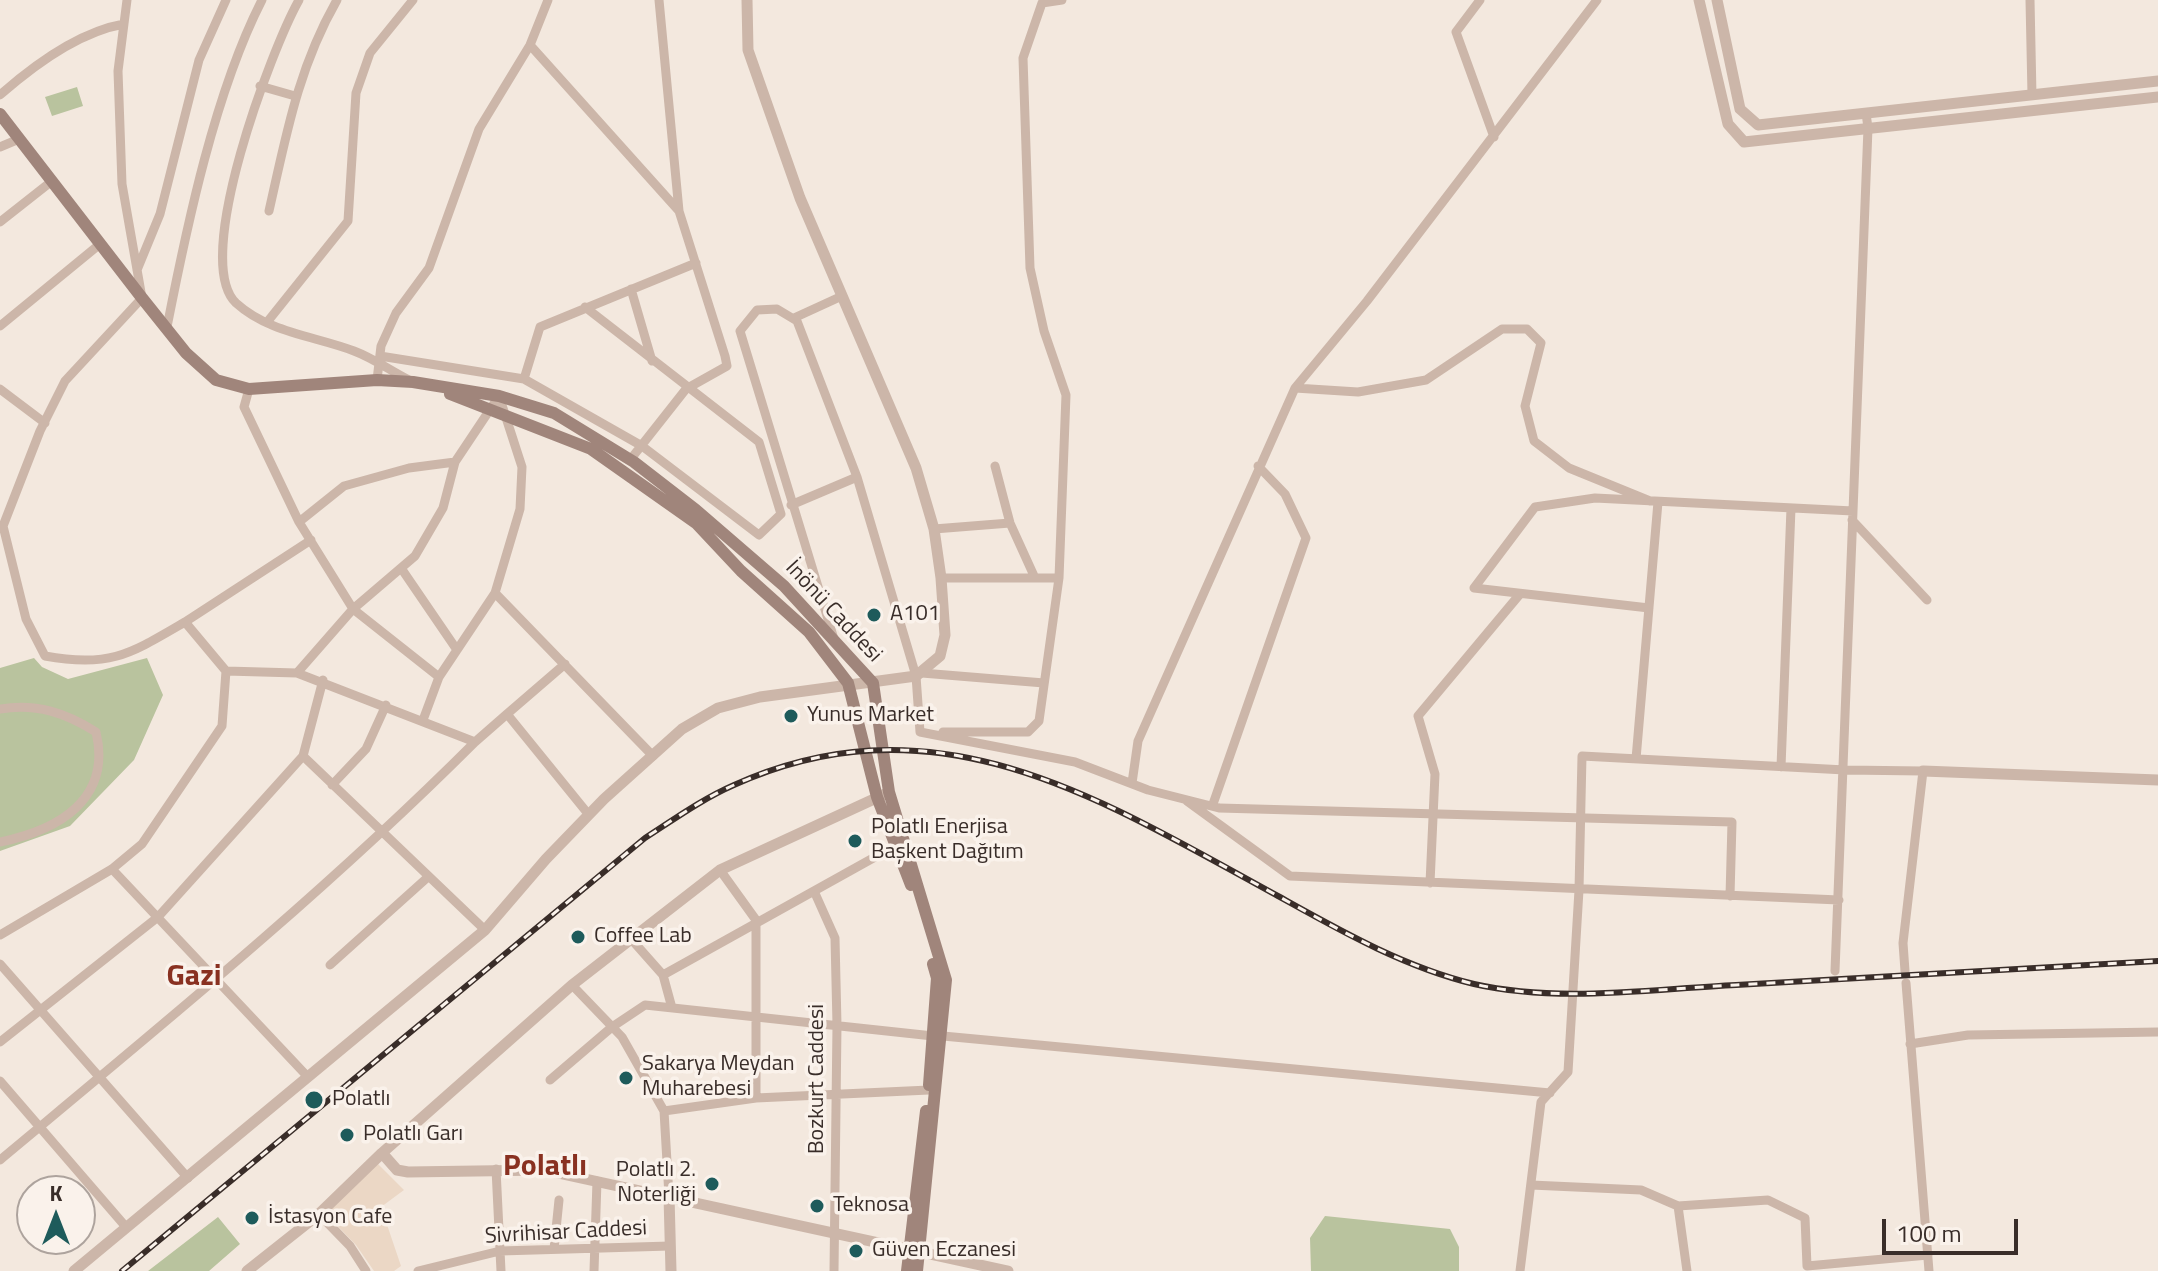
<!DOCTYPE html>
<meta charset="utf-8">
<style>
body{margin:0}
#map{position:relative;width:2158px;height:1271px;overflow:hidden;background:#f3e8de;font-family:"Titillium Web",sans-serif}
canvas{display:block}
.north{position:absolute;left:16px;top:1175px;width:80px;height:80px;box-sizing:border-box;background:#faf2eb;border:2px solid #ada39d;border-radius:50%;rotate:0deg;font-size:22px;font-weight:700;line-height:32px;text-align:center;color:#392d29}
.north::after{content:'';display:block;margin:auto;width:28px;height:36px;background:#1e5b5b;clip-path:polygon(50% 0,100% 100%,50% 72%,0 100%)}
.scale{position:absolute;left:1882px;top:1219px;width:136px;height:36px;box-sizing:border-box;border:4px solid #392d29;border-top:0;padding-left:10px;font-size:24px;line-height:28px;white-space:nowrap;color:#392d29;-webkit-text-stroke:6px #faf2eb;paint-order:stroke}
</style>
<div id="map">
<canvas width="2158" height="1271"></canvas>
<div class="north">K</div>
<div class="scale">100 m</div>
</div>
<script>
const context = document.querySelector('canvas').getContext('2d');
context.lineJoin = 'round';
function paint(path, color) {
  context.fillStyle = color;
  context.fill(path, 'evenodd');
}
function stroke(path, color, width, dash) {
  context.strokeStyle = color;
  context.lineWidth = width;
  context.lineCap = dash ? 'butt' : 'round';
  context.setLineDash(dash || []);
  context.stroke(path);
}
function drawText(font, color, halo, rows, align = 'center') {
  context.font = font + ' "Titillium Web",sans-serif';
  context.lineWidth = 7;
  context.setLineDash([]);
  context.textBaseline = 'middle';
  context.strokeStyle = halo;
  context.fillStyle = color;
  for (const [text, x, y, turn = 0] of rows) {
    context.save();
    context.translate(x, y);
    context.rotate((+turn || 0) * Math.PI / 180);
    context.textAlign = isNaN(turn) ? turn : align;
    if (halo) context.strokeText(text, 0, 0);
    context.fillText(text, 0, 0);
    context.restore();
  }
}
paint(new Path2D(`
 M77 87 83 106 52 116 45 97Z
 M34 658 42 667 68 679 147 658 163 695 134 760 70 826 0 851V668Z
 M1325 1216 1450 1229 1459 1247V1271H1311L1310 1238Z
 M218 1217 240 1244 209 1271H148Z`), '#b9c39e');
paint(new Path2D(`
 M376 1162 404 1190 381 1207 401 1266 394 1271H374L356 1245 325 1213Z`), '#ebd7c5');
stroke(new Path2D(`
 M127 0 118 71 122 184 142 298 65 381 40 431 3 526 26 619 45 656C110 668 130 654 185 622L226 671 297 673 475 742 507 714 589 815
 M299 0C272 48 191 260 236 303 269 333 315 336 354 351 373 358 391 371 409 380
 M659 0 679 211
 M1480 0 1456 32 1494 137
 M2030 0 2032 95
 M530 45 679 211 725 356 727 366 686 389 630 460
 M260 86 295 96
 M0 95C34 65 78 32 124 24
 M0 147 19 139
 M269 211C286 136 298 68 337 0
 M0 222 52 181
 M137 270 160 214 199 60 226 0
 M631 289 652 361
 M794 318 842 296
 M268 321 348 221 356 93 370 53 413 0
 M0 326 100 244
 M167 327C187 225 215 92 262 0
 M380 356 524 379 642 446 759 535 781 514 759 442 585 307
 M524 379 540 327 696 263
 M377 380 381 346 396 313 429 268 479 129 530 45 548 0
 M1295 388 1367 301 1597 0
 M0 389 45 423
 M249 389 244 407 299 522 353 609 439 677
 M995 466 1010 523 1035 578
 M791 505 857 477
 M1852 520 1927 600
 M299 522 344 486 409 468 455 462
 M934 529 1010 523
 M401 568 457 650
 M941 578H1059
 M495 593 653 756
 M1649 608 1474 588 1535 507 1595 498 1853 511
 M185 622 311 540
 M834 639 740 331 757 310 777 309 797 321 857 477 916 676 920 732 1075 762 1148 790 1219 808 1732 822 1730 896
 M297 673 353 609 415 556 443 508 455 462 499 396 522 467 520 509 495 593 439 677 423 720
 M922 673 1044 683
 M0 709C37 703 66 713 96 732 112 799 59 830 0 842
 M507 714 565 664
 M943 732H1028L1039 721 1059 578 1066 395 1044 331 1030 268 1023 58 1042 3 1062 0
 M303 756 485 930
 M1636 759 1658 502
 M1781 767 1791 508
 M1132 783 1138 741 1295 388 1358 392 1426 380 1502 329H1527L1541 343 1525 406 1534 441 1569 468 1650 501
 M332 785 366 749 386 705
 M1187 801 1290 876 1839 900
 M1213 804 1306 538 1285 494 1258 466
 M112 869 307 1076
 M720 870 756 920V1098
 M1430 883 1435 774 1418 716 1520 594
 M814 891 835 938 837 1025 834 1271
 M0 935 112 869 142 844 222 726 226 671
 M632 940 663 975 672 1008
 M0 964 188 1178
 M330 965 428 877
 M1835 971 1868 128 1866 113
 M663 975 893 847
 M1906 983 1929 1271
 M572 985 622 1037 664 1111 669 1196
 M943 1036 1550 1093
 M0 1042 158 917 303 756 323 680
 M1910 1044 1968 1035 2158 1032
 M550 1080 612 1027 645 1005 933 1036
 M0 1081 126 1227
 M664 1111 756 1098 929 1090
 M0 1160C162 1025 325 892 475 742
 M496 1169 501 1271
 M1531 1185 1641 1190 1678 1206 1768 1200 1805 1218 1807 1266 1928 1255
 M1678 1206 1687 1271
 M319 1214 350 1246 366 1271
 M554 1249 559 1200
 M418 1271 500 1251 670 1246
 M594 1271 597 1181
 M1520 1271 1541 1102 1568 1072 1579 890 1582 756 1845 770 1923 771 1903 943 1905 971`), '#ccb6a9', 9);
stroke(new Path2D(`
 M1699 0 1728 124 1744 142 2158 97
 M1717 0 1740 109 1758 125 2158 81
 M1923 771 2158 780
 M382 1153 397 1170 408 1172 544 1170 1008 1271
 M669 1196 671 1271
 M74 1271 485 930 546 859 604 799 682 729 718 708 760 697 916 676 940 656 945 635 941 578 934 529 916 468 800 198 748 50 747 0
 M247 1271 319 1214 382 1153 572 985 720 870 885 794`), '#ccb6a9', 11);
stroke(new Path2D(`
 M0 114 142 298 186 353 216 380 249 389 377 380 413 382 499 396 554 413 634 462 696 510 784 586 873 683 889 792 946 980 917 1271
 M450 394 591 449 696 523 741 571 809 632 848 683 877 797 911 885
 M929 1085 937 978 933 964
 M907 1271 926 1111`), '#a0857b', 12);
const rail = new Path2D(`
 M122 1271 645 838C673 820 702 799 734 785 938 693 1102 800 1278 896 1341 931 1404 967 1474 984 1558 1003 1651 989 1736 985 1877 977 2017 969 2158 961`);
stroke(rail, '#392d29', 6);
stroke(rail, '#faf2eb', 3, [9]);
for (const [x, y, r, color] of [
 [874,615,8,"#1e5b5b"],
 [791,716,8,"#1e5b5b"],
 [855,841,8,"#1e5b5b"],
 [578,937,8,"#1e5b5b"],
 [626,1078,8,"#1e5b5b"],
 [314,1100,10,"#1e5b5b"],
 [347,1135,8,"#1e5b5b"],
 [712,1184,8,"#1e5b5b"],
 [817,1206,8,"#1e5b5b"],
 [252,1218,8,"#1e5b5b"],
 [856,1251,8,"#1e5b5b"]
]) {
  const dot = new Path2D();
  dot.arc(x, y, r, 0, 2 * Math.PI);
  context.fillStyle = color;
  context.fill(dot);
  stroke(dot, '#faf2eb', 3);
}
drawText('22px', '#392d29', '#faf2eb', [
 ["İnönü Caddesi",833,612,47],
 ["Bozkurt Caddesi",818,1079,-90],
 ["Sivrihisar Caddesi",566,1233,-3]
]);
drawText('22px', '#392d29', '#faf2eb', [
 ["A101",890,615],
 ["Yunus Market",807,716],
 ["Polatlı Enerjisa",871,828],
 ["Başkent Dağıtım",871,853],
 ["Coffee Lab",594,937],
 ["Sakarya Meydan",642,1065],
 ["Muharebesi",642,1090],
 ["Polatlı",332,1100],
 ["Polatlı Garı",363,1135],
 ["Polatlı 2.",696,1171,"right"],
 ["Noterliği",696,1196,"right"],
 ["Teknosa",833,1206],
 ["İstasyon Cafe",268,1218],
 ["Güven Eczanesi",872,1251]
], 'left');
drawText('bold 30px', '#893121', '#faf2eb', [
 ["Gazi",194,978],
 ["Polatlı",545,1168]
]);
</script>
